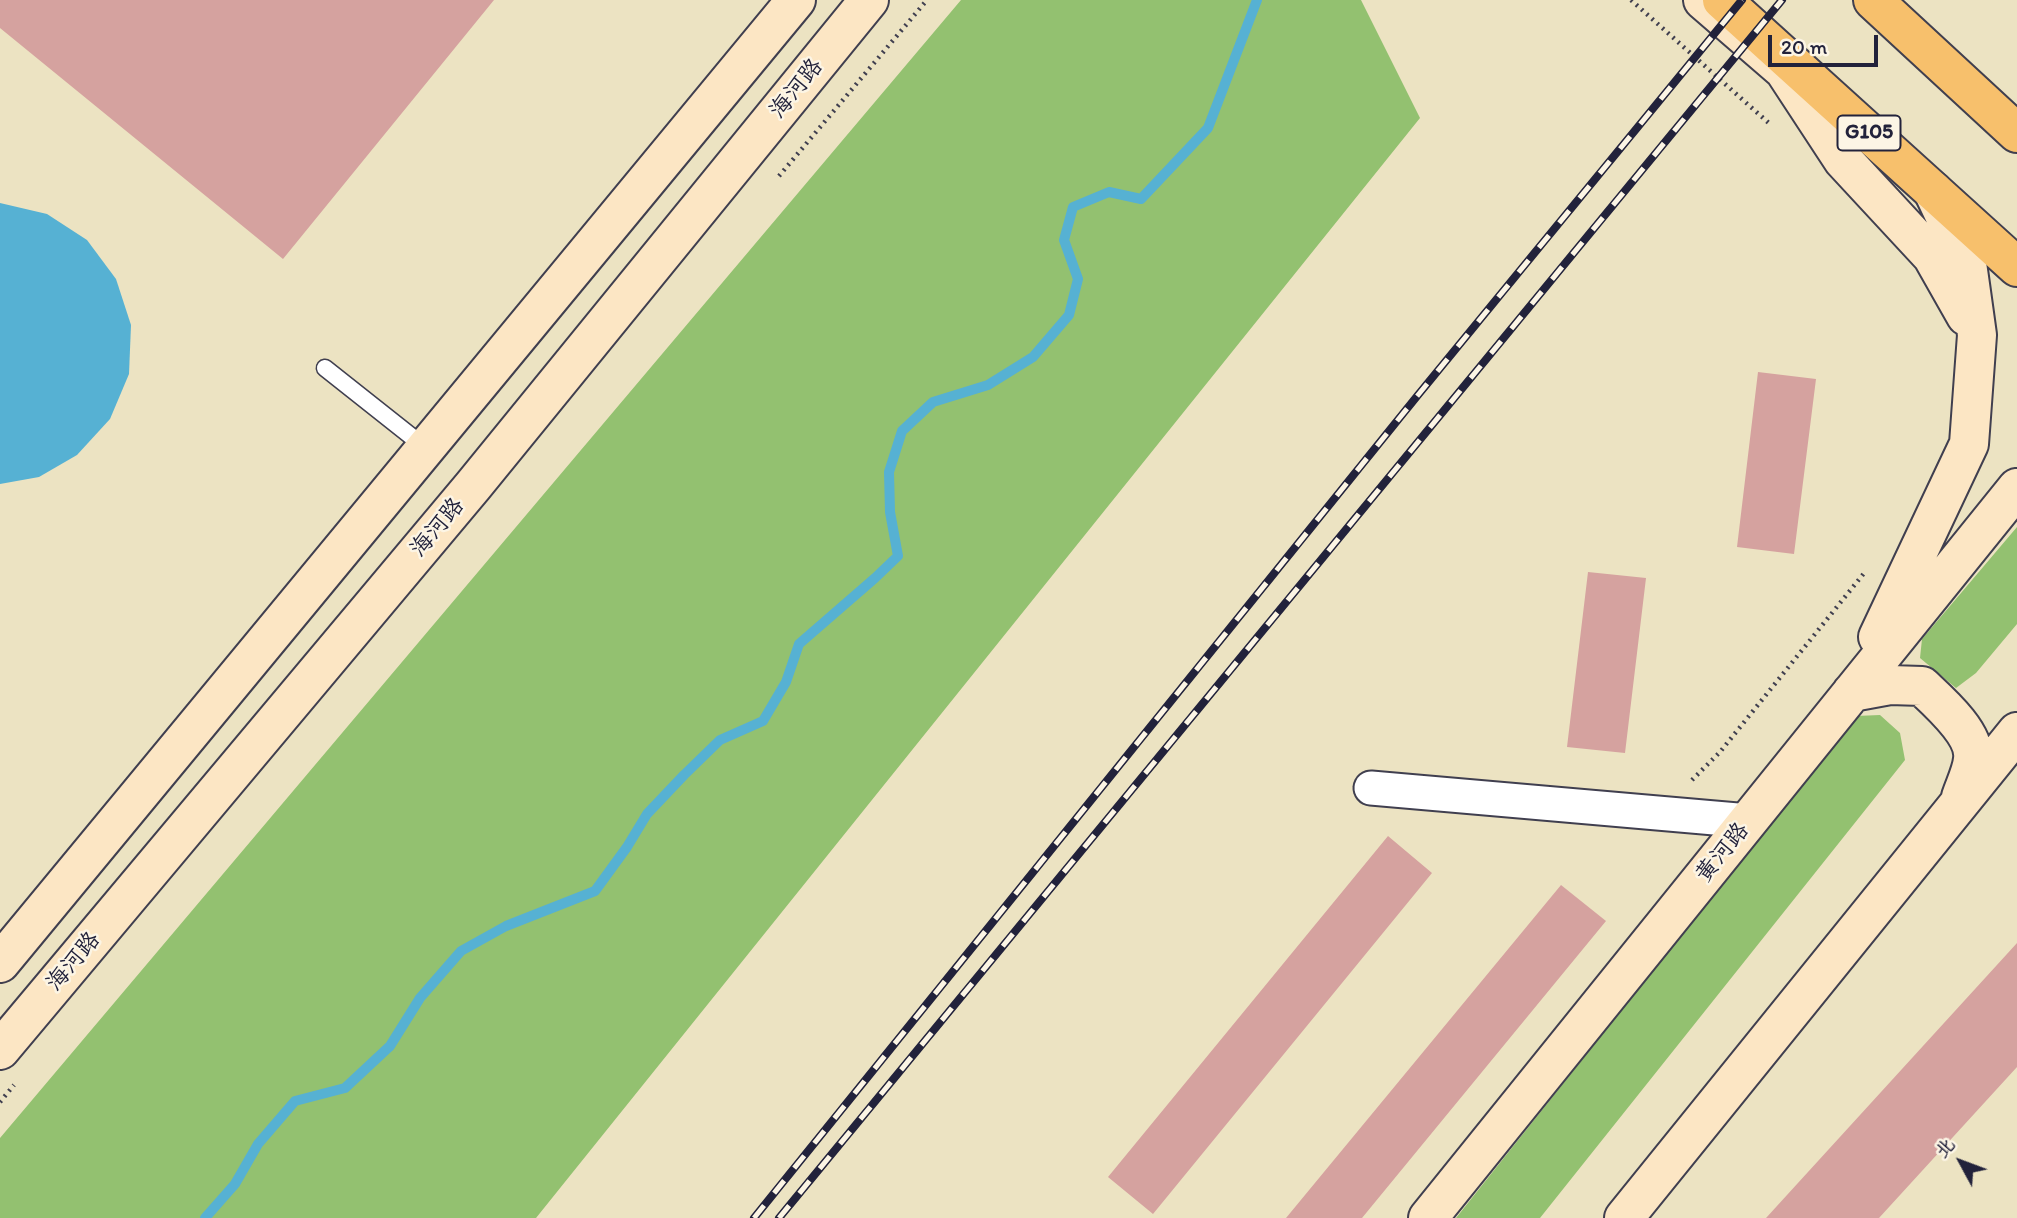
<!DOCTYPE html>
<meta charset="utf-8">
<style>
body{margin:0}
#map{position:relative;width:2017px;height:1218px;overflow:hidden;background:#ece3c2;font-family:Itim,"LXGW WenKai TC",sans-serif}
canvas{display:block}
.north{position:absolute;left:1926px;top:1127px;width:70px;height:70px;-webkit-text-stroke:5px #fcf5e5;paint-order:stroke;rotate:311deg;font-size:19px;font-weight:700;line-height:28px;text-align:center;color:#22223b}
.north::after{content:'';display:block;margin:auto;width:24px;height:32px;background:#22223b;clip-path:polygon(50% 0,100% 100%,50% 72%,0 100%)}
.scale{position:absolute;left:1768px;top:35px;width:110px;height:32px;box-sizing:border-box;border:4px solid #22223b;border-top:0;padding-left:9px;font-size:21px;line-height:24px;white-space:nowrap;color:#22223b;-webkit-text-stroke:5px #fcf5e5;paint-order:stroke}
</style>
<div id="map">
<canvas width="2017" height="1218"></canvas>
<div class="north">北</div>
<div class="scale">20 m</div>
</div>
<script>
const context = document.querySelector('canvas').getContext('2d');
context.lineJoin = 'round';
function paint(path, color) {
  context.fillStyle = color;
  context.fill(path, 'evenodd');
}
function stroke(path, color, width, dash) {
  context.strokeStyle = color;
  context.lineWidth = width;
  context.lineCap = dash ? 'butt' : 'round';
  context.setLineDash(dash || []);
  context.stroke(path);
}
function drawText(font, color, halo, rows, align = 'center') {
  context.font = font + ' Itim,"LXGW WenKai TC",sans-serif';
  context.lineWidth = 5;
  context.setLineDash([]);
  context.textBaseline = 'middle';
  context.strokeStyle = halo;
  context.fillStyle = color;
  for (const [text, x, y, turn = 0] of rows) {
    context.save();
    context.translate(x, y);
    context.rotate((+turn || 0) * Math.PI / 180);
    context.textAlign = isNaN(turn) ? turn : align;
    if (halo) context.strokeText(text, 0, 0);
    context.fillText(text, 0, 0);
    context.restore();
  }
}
paint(new Path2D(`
 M961 0H1361L1420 118 536 1218H0V1138Z
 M2017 527V624L1976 673 1956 688 1920 658 1922 639Z
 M1880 715 1900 733 1905 760 1540 1218H1456L1856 716Z`), '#93c170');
paint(new Path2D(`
 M0 203 47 214 87 240 116 279 131 325 129 374 110 419 77 455 39 477 0 484Z`), '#56b1d3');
stroke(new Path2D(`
 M205 1218 235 1184 258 1144 295 1101 345 1088 390 1046 420 998 461 951 506 926 595 891 627 847 647 814 684 775 720 740 763 721 786 682 799 644 875 578 898 556 890 512 889 472 902 431 933 402 988 385 1033 357 1069 315 1078 279 1064 240 1073 207 1109 192 1141 199 1208 128 1257 0`), '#56b1d3', 10);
paint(new Path2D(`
 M0 0H494L283 259 0 28Z
 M1758 372 1816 379 1794 554 1737 547Z
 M1588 572 1646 578 1625 753 1567 747Z
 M1388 836 1432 873 1153 1214 1108 1177Z
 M1561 885 1606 921 1362 1218H1286Z
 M2017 943V1067L1879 1218H1766Z`), '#d5a29f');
const lane = new Path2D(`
 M325 368 426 448`);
const street = new Path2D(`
 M1371 788 1749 821`);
const secondary = new Path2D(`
 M1703 0 1784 70 1843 160 1932 256 1966 316
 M1878 637 1969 444 1977 335 1967 263 1933 191
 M1852 692 1890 685 1922 686C1939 702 1976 734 1973 759 1972 771 1965 785 1961 797
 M0 963 796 0
 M0 1050 473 486 869 0
 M1428 1218 2017 488
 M1624 1218 2017 732`);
const highway = new Path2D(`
 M1722 0 2017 267
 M1873 0 2017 133`);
stroke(lane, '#403f4f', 19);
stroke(street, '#403f4f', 37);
stroke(secondary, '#403f4f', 42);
stroke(highway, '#403f4f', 42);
stroke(new Path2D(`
 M1631 0 1771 125
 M779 176 927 0
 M1692 780 1720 752 1865 572
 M0 1102 14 1085`), '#403f4f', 4.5, [2, 5]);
stroke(lane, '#fff', 16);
stroke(street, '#fff', 33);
stroke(secondary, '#fce6c4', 38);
stroke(highway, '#f7c06c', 38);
const rail = new Path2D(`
 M754 1218 1418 395 1742 0
 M779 1218 1782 0`);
stroke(rail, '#22223b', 8);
stroke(rail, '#fcf5e5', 5, [16]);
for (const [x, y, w] of [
 [1869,133,63]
]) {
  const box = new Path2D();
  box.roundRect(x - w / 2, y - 17.5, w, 35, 5);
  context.fillStyle = '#fcf5e5';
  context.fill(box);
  stroke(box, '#22223b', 2);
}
drawText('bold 21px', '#22223b', null, [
 ["G105",1869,133]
]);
drawText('23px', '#22223b', '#fcf5e5', [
 ["海河路",797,89,-51],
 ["海河路",438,528,-50],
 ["黄河路",1723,853,-51],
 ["海河路",74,962,-50]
]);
</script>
